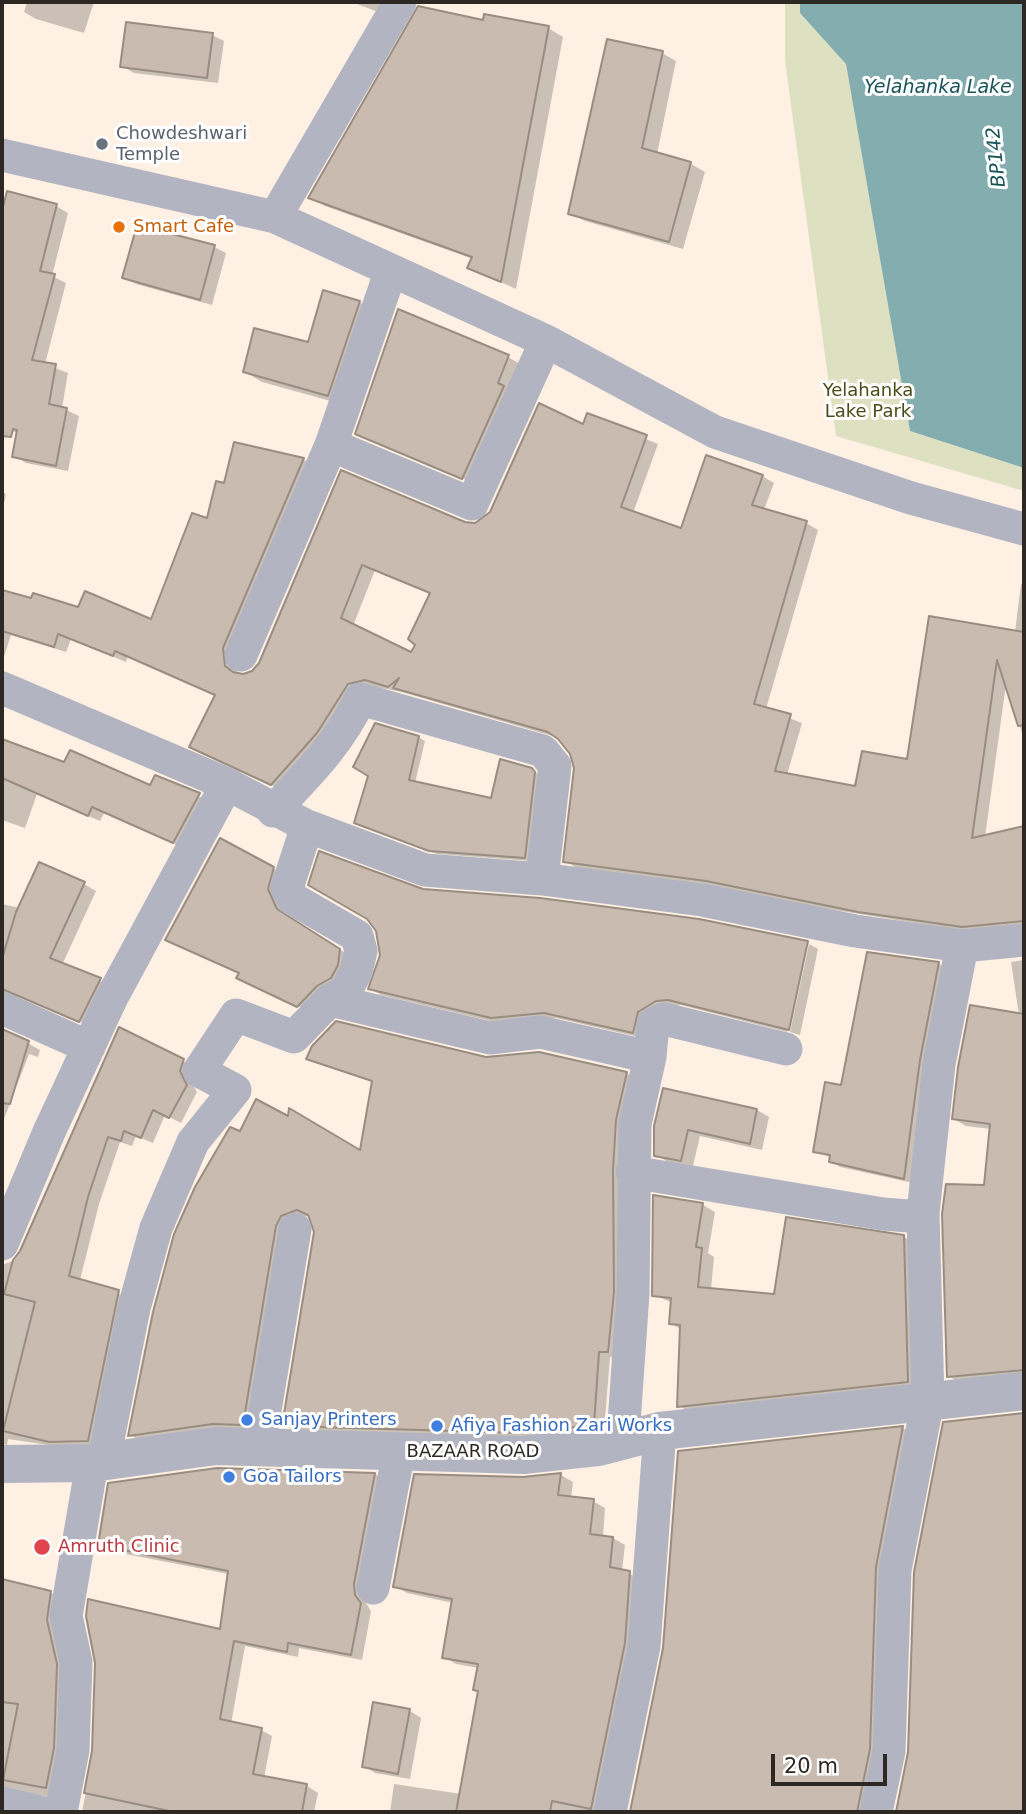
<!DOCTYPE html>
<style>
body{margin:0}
#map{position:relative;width:1026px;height:1814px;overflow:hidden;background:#fef0e3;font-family:"DejaVu Sans",sans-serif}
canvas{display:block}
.frame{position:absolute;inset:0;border:4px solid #2d2823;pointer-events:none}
.scale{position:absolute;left:771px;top:1754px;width:116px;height:32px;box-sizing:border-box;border:4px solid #2d2823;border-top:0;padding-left:9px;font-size:21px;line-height:24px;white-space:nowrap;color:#2d2823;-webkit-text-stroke:5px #fff;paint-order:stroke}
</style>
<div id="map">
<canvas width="1026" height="1814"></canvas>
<div class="frame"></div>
<div class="scale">20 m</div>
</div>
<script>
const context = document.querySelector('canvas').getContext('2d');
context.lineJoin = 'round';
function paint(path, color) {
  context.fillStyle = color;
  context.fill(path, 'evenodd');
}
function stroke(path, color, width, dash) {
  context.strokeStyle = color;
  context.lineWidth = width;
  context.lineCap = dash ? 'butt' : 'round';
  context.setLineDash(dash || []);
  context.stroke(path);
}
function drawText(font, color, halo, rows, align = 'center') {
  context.font = font + ' "DejaVu Sans",sans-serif';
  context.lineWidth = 6;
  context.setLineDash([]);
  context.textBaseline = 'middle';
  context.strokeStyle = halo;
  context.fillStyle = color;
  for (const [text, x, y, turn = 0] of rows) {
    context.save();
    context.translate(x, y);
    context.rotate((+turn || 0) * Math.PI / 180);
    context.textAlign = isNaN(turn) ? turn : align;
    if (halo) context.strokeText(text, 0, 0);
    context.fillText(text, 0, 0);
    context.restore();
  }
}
paint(new Path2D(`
 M785 2H800V13L846 63 910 431 1024 468V491L836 436 785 61Z`), '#dde1c2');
paint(new Path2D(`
 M800 2H1024V468L910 431 846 64 800 13Z`), '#84adb0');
paint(new Path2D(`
 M27 2H94L84 33 36 19 24 12Z
 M352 2H388L383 14Z
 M484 22 548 28 563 37 516 289 470 268 473 259 325 206 311 197Z
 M212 35 224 41 218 83 134 73 122 66Z
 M662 53 676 61 657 154 691 164 705 172 683 249 585 221 570 213Z
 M8 193 56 206 68 213 52 276 66 283 45 364 68 373 62 408 79 416 68 471 26 463 14 456 19 433 2 429V218Z
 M214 247 226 253 212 305 136 284 124 277Z
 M359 302 377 313 345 405 262 382 245 372 309 344Z
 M508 357 520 364 475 484 357 433Z
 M588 416 658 444 633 513 682 530 762 476 774 483 764 510 806 523 818 530 766 709 802 723 787 775 856 788 909 762 1015 632 1021 584H1024V739L1006 684 985 837 1024 828V928L976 933 577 868 565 861 575 761 559 738 402 692 370 686 284 791 204 753 216 696 128 656 126 662 71 639 66 652 11 635 2 663V592L152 621 226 485 235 444 304 460 316 467 234 666 238 675 244 676 260 664 342 472 464 523 475 525 584 426ZM375 570 432 594 412 655 353 626Z
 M2 492 6 494 2 513Z
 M418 737 425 741 415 783 492 800 531 769 538 774 531 861 437 854 362 826 370 775Z
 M2 740 65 764 151 787 156 777 211 802 186 849 104 813 100 821 37 794 25 828 2 820Z
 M220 840 282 873 276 895 285 916 349 955 346 970 306 1010 247 982 241 973Z
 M84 884 96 891 62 965 112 986 92 1027 23 996 2 1001V904L20 908Z
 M423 891 699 921 808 943 787 1032 681 1005 660 1010 643 1038 556 1018 503 1024 381 995 371 989Z
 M809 944 818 949 800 1035 790 1032Z
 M869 954 939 964 948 969 913 1183 840 1167 831 1161 832 1158 815 1151 842 1087Z
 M1024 960V1377L961 1383 948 1376 985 1187 991 1129 966 1126 954 1119 1019 1015 1011 962Z
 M2 1029 40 1050 38 1057 29 1054 4 1119Z
 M120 1029 194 1067 190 1079 197 1092 181 1123 165 1115 153 1143 136 1136 132 1146 120 1142 99 1204 80 1280 130 1298 99 1447H62L8 1439 7 1445 2 1444V1265L15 1260Z
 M308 1058 485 1059 626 1073 637 1080 619 1358 610 1357 604 1431 534 1438 295 1431 284 1425 316 1232 310 1215 292 1222 254 1430 141 1441 130 1435 154 1313 362 1152 373 1082Z
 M664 1090 757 1110 769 1117 762 1150 700 1136 693 1166 668 1162 656 1155Z
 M703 1205 715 1212 708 1253 714 1257 711 1290 775 1296 904 1237 917 1244 921 1388 692 1413 679 1406 682 1330 670 1323 673 1303 654 1295Z
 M1024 1415V1812H895L910 1752 945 1423Z
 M903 1428 915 1435 870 1812H631L665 1650 679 1453Z
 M217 1470 375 1474 386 1481 365 1591 366 1603 371 1611 362 1660 299 1648 298 1657 245 1646 231 1724 261 1730 272 1736 264 1778 307 1786 318 1793 314 1812H82L94 1751 222 1631 229 1574 110 1551 99 1545Z
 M561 1475 573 1482 571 1498 593 1501 605 1508 603 1537 613 1538 625 1545 622 1571 642 1579 604 1812H390L394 1784 461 1794 480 1691 479 1668 456 1664 444 1657 453 1603 407 1593 395 1586 523 1479Z
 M2 1581 50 1592 61 1599 67 1671 56 1798 9 1790 2 1794Z
 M410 1711 421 1718 410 1779 375 1773 364 1766Z`), '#0003');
const building = new Path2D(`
 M418 6 483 20 484 14 549 26 501 282 467 268 472 257 308 198Z
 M126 22 213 33 207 78 120 67Z
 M607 39 663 51 642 148 691 162 669 242 568 214Z
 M7 191 57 204 40 271 55 274 32 360 56 364 49 404 67 408 56 466 12 457 17 430 13 429 11 437 2 436V211Z
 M137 225 215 245 200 300 122 278Z
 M323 290 360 301 328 396 243 372 254 328 308 342Z
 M398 309 509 355 498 383 504 386 462 479 355 434Z
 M539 403 583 424 587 413 647 435 621 507 681 528 706 455 763 475 752 505 807 521 754 704 791 714 775 771 855 786 862 751 907 759 929 616 1024 632V725L1018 726 997 660 972 838 1024 826V921L962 927 858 912 706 881 563 862 574 768 570 754 558 739 548 732 393 688 399 678 388 687 365 680 348 684 317 733 271 785 189 747 215 695 115 651 113 656 58 634 54 647 2 631V590L31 598 33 593 78 607 85 591 151 619 192 513 207 518 216 481 224 483 234 442 304 458 223 648 225 666 233 672 243 674 252 671 259 663 341 470 465 522 475 523 490 512ZM362 565 430 593 408 639 415 645 411 652 341 618Z
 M375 723 419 736 409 780 491 798 500 759 532 768 535 772 525 858 429 851 354 823 368 776 353 767Z
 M2 739 64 762 70 750 150 785 155 775 200 793 173 843 92 807 88 816 2 778Z
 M220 838 274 867 268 889 277 909 340 949 338 965 331 978 317 986 297 1007 236 978 239 973 165 940Z
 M319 851 423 889 540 898 699 919 808 941 789 1030 668 1000 656 1001 638 1012 633 1033 544 1013 491 1018 368 989 380 955 376 931 367 919 308 885Z
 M39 862 85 882 50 958 101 978 79 1022 2 989V959L16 912Z
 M867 952 939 962 920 1060 904 1179 829 1162 830 1155 813 1152 825 1082 841 1085Z
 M970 1005 1024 1014V1370L947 1377 942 1214 946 1184 984 1185 990 1124 952 1119 958 1067Z
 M336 1021 486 1057 539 1052 627 1072 616 1120 613 1170 614 1292 608 1352H599L594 1425 522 1433 282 1426 314 1232 308 1215 297 1210 281 1216 276 1226 243 1425 213 1424 128 1436 153 1312 174 1234 195 1187 230 1127 240 1131 256 1099 288 1116 289 1108 360 1150 372 1081 306 1059 312 1046Z
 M119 1027 184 1059 180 1071 187 1085 169 1118 153 1110 141 1138 124 1131 121 1141 108 1137 88 1197 69 1276 119 1290 88 1441 49 1442 3 1431 35 1302 4 1294 13 1260 20 1251Z
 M2 1029 29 1041 10 1104 2 1103Z
 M663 1088 757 1109 750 1144 688 1130 681 1161 654 1156V1126Z
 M653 1195 703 1203 696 1247 702 1248 698 1287 774 1294 786 1217 904 1235 908 1382 677 1407 680 1325 669 1324 671 1298 652 1296Z
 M1024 1413V1812H896L908 1752 914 1572 943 1422Z
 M903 1426 876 1567 870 1749 857 1812H630L663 1648 678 1451Z
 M217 1468 375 1473 354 1584 355 1595 361 1603 351 1655 288 1643 287 1652 234 1641 220 1719 262 1728 253 1774 307 1784 302 1812H174L84 1793 92 1751 95 1663 86 1616 88 1599 220 1629 228 1571 98 1545 108 1483Z
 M561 1473 558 1495 594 1499 590 1534 613 1537 610 1567 630 1571 625 1643 591 1809 552 1801 550 1812H456L478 1691 473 1690 478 1664 442 1658 452 1599 393 1587 414 1474 523 1477Z
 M2 1579 51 1591 47 1620 57 1664 54 1748 46 1788 3 1780 18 1704 2 1702Z
 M373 1702 410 1709 398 1774 362 1767Z`);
paint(building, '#c9bbaf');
stroke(building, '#998d81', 2);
stroke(new Path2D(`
 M2 155 275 217 546 341 715 432 911 498 1024 529
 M275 217 400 2
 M331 445 472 504 546 341
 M241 655 331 445 391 270
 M2 688 227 784 111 999 49 1132 2 1244
 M273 811C307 775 339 744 360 699L543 751 555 766 542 879
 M307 826 425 870 542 879 702 900 855 931 962 946 1024 940
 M330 1000 490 1038 540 1032 650 1057 635 1124 633 1293 623 1438
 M2 1008 89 1047
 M650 1057 653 1024 664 1019 786 1049
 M632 1172 883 1214 909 1216 923 1213
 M259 1447 295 1229
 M104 1459 134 1308 156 1228 193 1142 235 1090 199 1071 236 1015 294 1037 330 1000 345 992 356 972 361 951 357 936 293 899 287 888 307 826 227 784
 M373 1588 399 1451
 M2 1803 41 1812
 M61 1812 73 1750 76 1662 66 1616 92 1463
 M610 1812 644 1646 660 1431
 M876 1812 889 1751 895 1570 928 1400 923 1213 939 1064 962 946`), '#b2b4c2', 33);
stroke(new Path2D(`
 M2 1464 92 1463 216 1446 523 1455 598 1447 660 1431 1024 1391`), '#b2b4c2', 38);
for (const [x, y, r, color] of [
 [102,144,7,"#6b7280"],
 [119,227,7,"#e8710a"],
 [247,1420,7,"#3f7fe0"],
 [437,1426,7,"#3f7fe0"],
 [229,1477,7,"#3f7fe0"],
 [42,1547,9,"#e0444e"]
]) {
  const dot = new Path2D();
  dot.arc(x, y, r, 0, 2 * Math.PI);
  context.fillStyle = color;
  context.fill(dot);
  stroke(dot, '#fff', 2.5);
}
drawText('18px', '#5b616d', '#fff', [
 ["Chowdeshwari",116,134],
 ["Temple",116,155]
], 'left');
drawText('18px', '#c56008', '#fff', [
 ["Smart Cafe",133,227]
], 'left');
drawText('18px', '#4a4d18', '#fff', [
 ["Yelahanka",868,391],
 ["Lake Park",868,412]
]);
drawText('18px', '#366cbe', '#fff', [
 ["Sanjay Printers",261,1420],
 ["Afiya Fashion Zari Works",451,1426],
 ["Goa Tailors",243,1477]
], 'left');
drawText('18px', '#2d2823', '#fff', [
 ["BAZAAR ROAD",473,1452]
]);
drawText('18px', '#be3a42', '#fff', [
 ["Amruth Clinic",58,1547]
], 'left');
drawText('italic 19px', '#195459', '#fff', [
 ["Yelahanka Lake",938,88],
 ["BP142",997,157,-96]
]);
</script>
